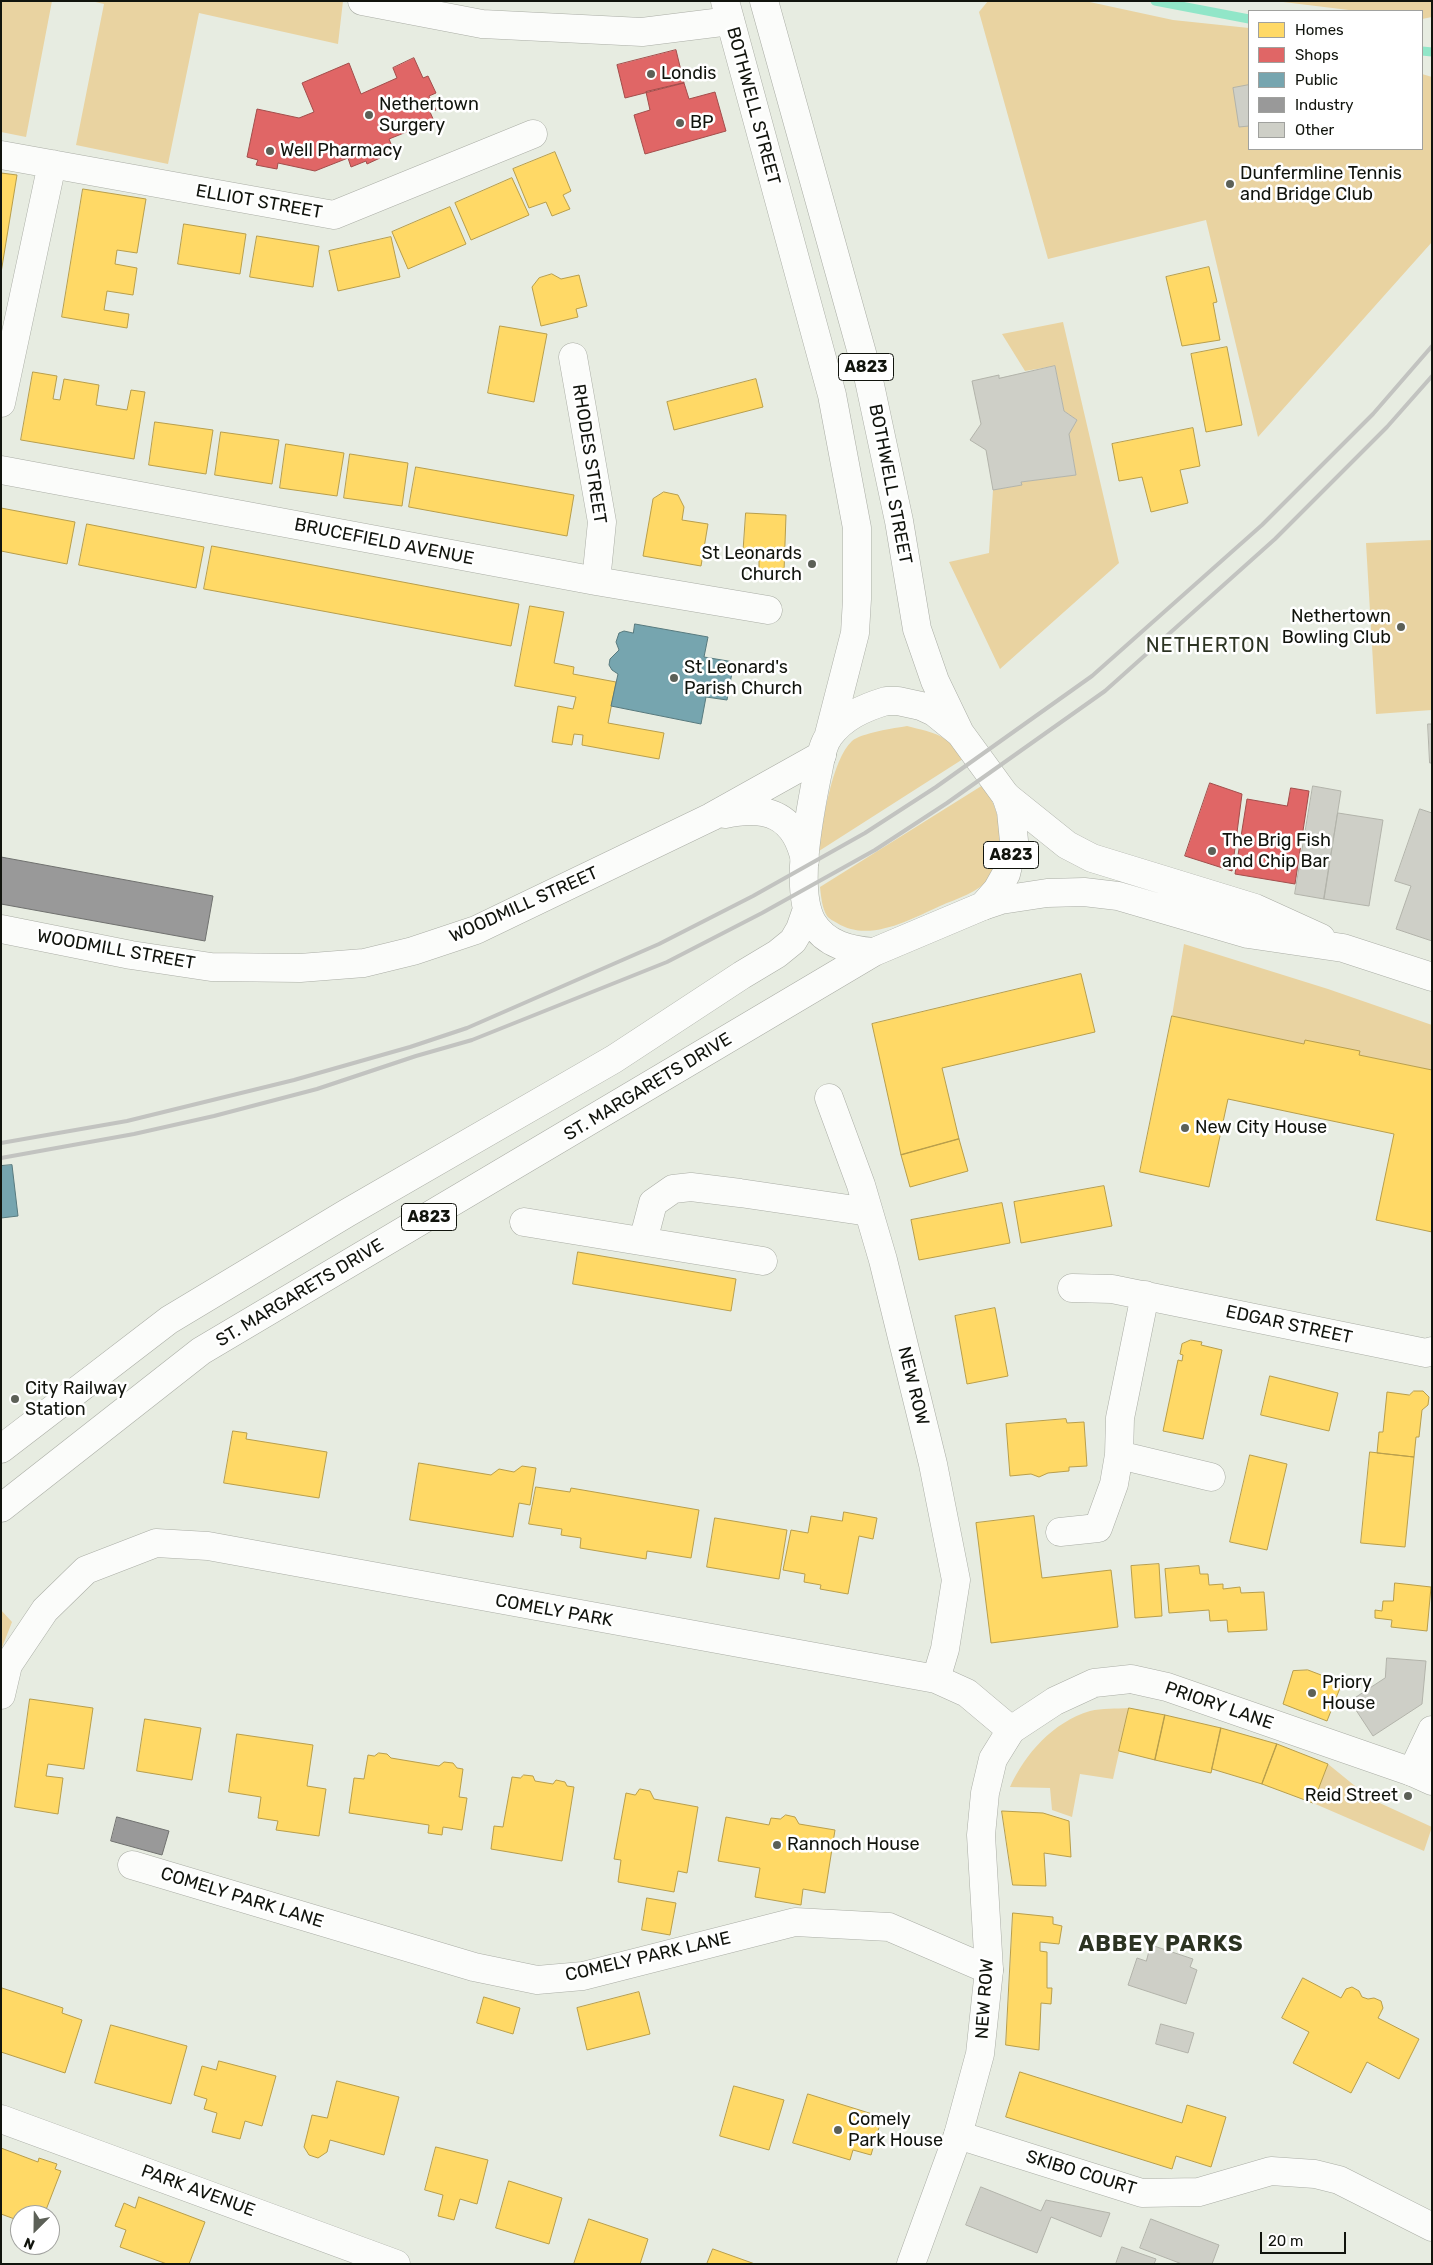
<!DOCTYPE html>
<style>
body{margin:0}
#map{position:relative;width:1433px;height:2265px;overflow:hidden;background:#e7ece1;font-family:Rubik,sans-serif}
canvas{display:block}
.frame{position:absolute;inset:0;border:2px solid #11140d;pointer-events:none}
.legend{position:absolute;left:1248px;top:10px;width:175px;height:140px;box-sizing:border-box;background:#fff;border:1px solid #a0a19e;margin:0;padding:6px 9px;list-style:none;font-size:15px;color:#11140d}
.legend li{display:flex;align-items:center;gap:10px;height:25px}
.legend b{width:25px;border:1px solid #a0a19e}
.north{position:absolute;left:10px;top:2205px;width:50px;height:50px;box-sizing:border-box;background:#fff;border:1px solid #a0a19e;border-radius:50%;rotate:203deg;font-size:14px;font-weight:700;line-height:20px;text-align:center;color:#11140d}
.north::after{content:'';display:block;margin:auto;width:18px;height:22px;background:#5c6057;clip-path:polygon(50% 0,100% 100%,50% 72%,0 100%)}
.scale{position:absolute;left:1260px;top:2232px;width:86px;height:22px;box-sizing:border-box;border:2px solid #11140d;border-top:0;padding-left:6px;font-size:15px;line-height:18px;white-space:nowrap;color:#11140d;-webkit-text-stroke:4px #fff;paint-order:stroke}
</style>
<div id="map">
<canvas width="1433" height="2265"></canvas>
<div class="frame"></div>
<ul class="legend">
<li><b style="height:14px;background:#ffd966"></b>Homes</li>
<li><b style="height:14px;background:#e06666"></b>Shops</li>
<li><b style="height:14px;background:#76a5af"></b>Public</li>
<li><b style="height:14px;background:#999"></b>Industry</li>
<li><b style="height:14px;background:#cecfc7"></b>Other</li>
</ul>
<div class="north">N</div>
<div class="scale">20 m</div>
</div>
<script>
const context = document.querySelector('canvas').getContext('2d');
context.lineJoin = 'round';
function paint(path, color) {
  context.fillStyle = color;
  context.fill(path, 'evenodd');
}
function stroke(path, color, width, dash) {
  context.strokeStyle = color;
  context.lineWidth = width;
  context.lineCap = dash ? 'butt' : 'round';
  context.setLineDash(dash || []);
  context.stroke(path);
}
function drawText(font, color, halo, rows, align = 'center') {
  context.font = font + ' Rubik,sans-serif';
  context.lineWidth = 5;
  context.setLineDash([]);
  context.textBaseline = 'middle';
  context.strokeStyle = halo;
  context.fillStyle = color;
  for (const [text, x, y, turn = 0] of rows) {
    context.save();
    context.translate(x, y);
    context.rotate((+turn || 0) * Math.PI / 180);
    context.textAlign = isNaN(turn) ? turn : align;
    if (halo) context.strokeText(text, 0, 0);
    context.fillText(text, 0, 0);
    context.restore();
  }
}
paint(new Path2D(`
 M1 1H52L26 137 1 132Z
 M91 1H343L338 44 199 13 168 164 76 145 104 4Z
 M988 1H1085L1173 20 1249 28V149H1422V74L1432 77V242L1258 437 1206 220 1048 259 979 12Z
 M1275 1H1432V17L1422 19V11H1357Z
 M1063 322 1119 563 1000 669 949 562 989 553 993 490 1021 485V482L1076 475 1069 434 1077 420 1064 411 1055 366 1025 371 1002 334Z
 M1432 540V710L1376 714 1366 543Z
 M907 726C934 733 948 734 963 759L819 851C822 824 832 759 852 741 861 733 895 728 907 726Z
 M983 785C1000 808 1010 853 990 878 979 892 956 899 940 906 909 920 869 943 837 923 834 921 829 919 827 916 822 908 821 896 820 887Z
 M1184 944 1328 989 1432 1025V1070L1359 1055 1305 1040 1304 1044 1172 1016Z
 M1 1610 12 1622 1 1650Z
 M1129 1708 1113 1779 1080 1774 1072 1817 1052 1810 1050 1788 1010 1787C1025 1754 1053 1722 1090 1711 1102 1708 1116 1709 1129 1708Z
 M1328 1764 1371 1799 1432 1827 1424 1851 1313 1803Z`), '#e9d3a1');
const homes = new Path2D(`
 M555 152 571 191 563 195 570 209 552 216 546 202 529 208 513 169Z
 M1 173 17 175 1 273Z
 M512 178 529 215 471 240 455 203Z
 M83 189 146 199 137 253 117 250 115 264 137 268 133 295 107 291 104 310 129 314 127 328 62 317Z
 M450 207 466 244 408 269 392 232Z
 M184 224 246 234 240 274 178 264Z
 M257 236 319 246 313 287 250 277Z
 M391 237 400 277 338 291 329 251Z
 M1209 267 1217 302 1213 303 1220 340 1182 346 1166 277Z
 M552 274 561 279 579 275 587 306 576 309 578 317 541 326 532 287 539 278Z
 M500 326 547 334 534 402 488 393Z
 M1227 347 1242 425 1206 432 1191 354Z
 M33 372 57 376 53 399 60 400 64 379 99 385 96 405 127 410 131 390 145 392 134 459 21 440Z
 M756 379 763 407 674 430 667 402Z
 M155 422 213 430 206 474 149 465Z
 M1193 428 1200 466 1180 470 1188 503 1151 512 1142 477 1119 481 1112 444Z
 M221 432 279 440 272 484 215 475Z
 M286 444 344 453 337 496 280 488Z
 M350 454 408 463 402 506 344 498Z
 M416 467 574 495 567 536 409 507Z
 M664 492 678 495 684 507 682 520 708 524 701 566 643 556 653 499Z
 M1 508 75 522 67 564 1 551Z
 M746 513 786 515 784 572 759 570V558L743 557Z
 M87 524 204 547 196 588 79 565Z
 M212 546 519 604 511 646 204 589Z
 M530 606 564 612 554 663 574 667 573 674 616 682 608 723 664 733 659 759 582 745 583 735 574 734 572 745 552 742 558 706 573 709 576 697 515 686Z
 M1081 974 1095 1032 942 1068 959 1139 901 1155 872 1024Z
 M1172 1016 1304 1044 1305 1040 1360 1051 1359 1055 1432 1070V1232L1376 1220 1394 1134 1228 1099 1209 1187 1140 1172Z
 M959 1139 968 1171 910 1187 901 1155Z
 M1104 1186 1112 1226 1021 1243 1014 1202Z
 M1002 1203 1010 1243 919 1260 911 1220Z
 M578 1252 736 1279 731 1311 573 1284Z
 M995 1308 1008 1376 967 1384 955 1316Z
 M1191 1340 1202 1342 1201 1345 1222 1350 1203 1439 1163 1431 1178 1360 1182 1361 1183 1355 1180 1354 1182 1344Z
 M1270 1376 1338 1393 1329 1431 1261 1415Z
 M1414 1391H1423L1429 1397 1428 1405 1422 1410 1419 1437H1416L1414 1457 1377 1453 1379 1432H1383L1387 1392 1409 1395Z
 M1066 1419 1067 1423 1084 1422 1087 1466 1069 1467V1471L1048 1473 1039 1477 1031 1474 1010 1476 1006 1424Z
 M233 1431 247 1433 246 1439 327 1452 319 1498 224 1483Z
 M1370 1452 1414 1457 1405 1547 1361 1543Z
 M1250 1455 1287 1464 1267 1550 1230 1542Z
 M419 1463 491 1475 499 1469 514 1472 522 1466 536 1468 530 1505 519 1503 513 1537 410 1520Z
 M536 1487 570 1492 571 1488 699 1510 691 1558 647 1551 646 1559 580 1548 581 1538 561 1535 562 1529 529 1524Z
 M844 1512 877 1518 873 1539 859 1536 848 1594 820 1589 821 1585 804 1582 805 1574 783 1570 791 1530 808 1533 811 1516 842 1521Z
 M1034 1516 1042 1578 1111 1570 1118 1627 991 1643 976 1523Z
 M715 1518 787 1530 779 1579 707 1567Z
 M1159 1564 1162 1616 1135 1618 1131 1566Z
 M1199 1566 1200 1574H1208L1209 1585 1223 1584V1589L1240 1587 1241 1593 1264 1592 1267 1630 1228 1632 1227 1620 1210 1621 1209 1610 1169 1613 1165 1569Z
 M1395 1583 1431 1587 1427 1631 1391 1627 1392 1620 1375 1618V1610L1382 1611 1383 1601H1393Z
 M1308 1670 1342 1683 1327 1721 1283 1704 1293 1671Z
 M30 1699 93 1708 84 1769 48 1764 46 1776 63 1778 58 1814 15 1807Z
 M1129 1708 1165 1715 1155 1760 1119 1751Z
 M1165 1715 1221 1728 1211 1773 1155 1760Z
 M145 1719 201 1728 192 1780 137 1771Z
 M1221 1728 1277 1744 1262 1784 1212 1769Z
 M237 1734 313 1745 307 1786 326 1789 319 1836 276 1830 278 1821 258 1818 261 1797 229 1792Z
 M1277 1744 1328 1764 1313 1803 1262 1784Z
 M379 1753 387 1754 391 1758 439 1766 444 1762 453 1763 457 1768 463 1769 459 1797 467 1798 462 1830 443 1827 442 1835 428 1833 429 1825 349 1813 354 1778 364 1779 368 1755 374 1756Z
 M524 1775 533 1776 535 1781 553 1784 556 1780 565 1782 567 1786 574 1787 562 1861 491 1849 494 1826 503 1827 512 1777 520 1778Z
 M640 1789 650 1791 654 1799 698 1807 687 1873 678 1871 674 1892 618 1882 621 1860 614 1859 626 1793 635 1795Z
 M1002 1811 1043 1813 1069 1821 1071 1857 1044 1853 1046 1886 1013 1885Z
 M786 1815 795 1817 799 1824 835 1830 825 1893 803 1889 801 1905 755 1897 760 1868 718 1861 726 1817 769 1825 771 1818 780 1819Z
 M647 1898 676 1903 670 1935 642 1930Z
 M1013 1913 1053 1917V1924L1062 1926 1059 1944 1040 1942V1951L1047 1952V1988H1052L1051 2004 1041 2003 1039 2050 1006 2045Z
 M1303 1978 1341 1998 1346 1989 1352 1987 1359 1991 1362 1997 1368 1999 1374 1998 1381 2001 1383 2008 1378 2018 1419 2039 1399 2079 1367 2062 1351 2093 1293 2063 1309 2032 1282 2018Z
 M2 1988 63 2008 62 2013 82 2020 65 2073 1 2052Z
 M639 1992 650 2034 587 2050 577 2008Z
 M484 1997 520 2008 513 2034 477 2023Z
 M111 2025 187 2046 171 2104 95 2083Z
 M219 2061 276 2076 262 2126 245 2121 240 2139 212 2132 217 2113 204 2109 207 2099 194 2095 202 2066 216 2070Z
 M1020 2072 1182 2123 1187 2105 1226 2117 1211 2167 1176 2156 1172 2169 1006 2117Z
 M337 2081 399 2097 384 2155 330 2140 327 2152 318 2158 309 2155 304 2147 312 2115 327 2118Z
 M734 2086 784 2100 769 2150 720 2136Z
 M808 2094 882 2117 871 2155 853 2150 850 2160 793 2143Z
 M436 2147 488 2160 477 2204 460 2199 454 2220 438 2216 443 2195 425 2190Z
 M1 2148 38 2162 39 2158 57 2164 55 2169 61 2171 44 2215H20V2221L1 2214Z
 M509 2181 562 2198 549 2244 496 2228Z
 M139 2197 205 2222 189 2264H167L120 2247 126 2230 115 2226 124 2203 135 2208Z
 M589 2219 648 2239 640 2264H574Z
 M713 2249 755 2264H707Z`);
paint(homes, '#ffd966');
stroke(homes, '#b89e4b', 1);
const shops = new Path2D(`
 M676 50 684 83 625 98 617 65Z
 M414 58 423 78 428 76 436 93 429 96 436 110 430 112 434 121 389 139 393 149 379 155 380 158 367 164 366 161 351 167 348 158 315 171 278 163 277 169 256 165 258 160 247 157 257 109 299 118 314 112 302 83 349 63 361 94 397 78 393 68Z
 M684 83 689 99 715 92 726 131 645 154 634 115 650 110 646 92Z
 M1210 783 1242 794 1232 871 1185 856Z
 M1291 788 1309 791 1295 884 1235 874 1247 799 1287 806Z`);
paint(shops, '#e06666');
stroke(shops, '#a24d4b', 1);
const public = new Path2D(`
 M635 624 708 637 704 657 734 662 727 700 706 697 701 724 611 706 618 674 612 670 609 665 610 659 619 650 616 642 619 633 624 631 633 633Z
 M12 1165 18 1216 1 1218V1166Z`);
paint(public, '#76a5af');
stroke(public, '#587a7e', 1);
const industry = new Path2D(`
 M1 857 213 896 205 941 1 904Z
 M117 1817 169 1831 162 1855 111 1841Z`);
paint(industry, '#999');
stroke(industry, '#70716f', 1);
stroke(new Path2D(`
 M1155 1 1249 19
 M1422 51 1432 52`), '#91e6c8', 9);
const building = new Path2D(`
 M1249 85V126L1239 127 1233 88Z
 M1055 366 1064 411 1077 420 1069 434 1076 475 1021 482 1022 485 993 490 986 450 970 440 981 424 972 381 999 375V378Z
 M1428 724H1432V763H1430Z
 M1313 786 1341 791 1324 899 1295 894Z
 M1420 809 1432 813V941L1396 929 1411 886 1395 881Z
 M1338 813 1383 820 1369 906 1324 899Z
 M1387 1658 1426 1661 1422 1704 1373 1736 1350 1701 1385 1678Z
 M1151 1945 1193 1959 1190 1967 1197 1970 1186 2004 1128 1985 1137 1958 1146 1961Z
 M1161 2024 1194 2033 1188 2053 1156 2044Z
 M981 2187 1041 2211 1046 2200 1110 2213 1101 2237 1051 2217 1037 2253 966 2225Z
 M1151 2219 1219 2245 1212 2264H1182L1140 2248Z
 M1122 2247 1156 2259 1154 2264H1116Z`);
paint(building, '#cecfc7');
stroke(building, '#b2b3aa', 1);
const street = new Path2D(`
 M362 1 482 24 642 32 730 21
 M1 155 334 215 533 134
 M573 357 602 522 596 581
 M1 403 52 164
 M1 470 596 581 768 610
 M829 1098 861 1185 883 1260 933 1464 956 1580 945 1649 936 1679
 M524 1222 763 1261
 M643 1241 653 1203 673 1189 691 1187 740 1193 869 1212
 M1072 1288 1112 1289 1426 1353 1432 1351
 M1145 1295 1120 1418 1119 1455 1211 1477
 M1060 1532 1098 1528 1114 1484 1119 1455
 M1 1695 8 1665 45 1610 86 1570 156 1543 208 1546 936 1679 967 1693 1011 1730
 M1412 1772 1432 1730
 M132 1865 474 1967 537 1980 583 1976 795 1922 889 1927 989 1970
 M1 2119 396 2264
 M958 2135 1142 2193 1199 2192 1271 2171 1315 2174 1339 2180 1432 2227`);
const secondary = new Path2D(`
 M1006 796 1067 845 1092 858 1255 908 1321 938
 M725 814C767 805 795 815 805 860
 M983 906 1001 900 1047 893 1084 892 1118 896 1248 934 1343 948 1432 977
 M1 929 131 955 211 967 300 968 364 963 413 951 476 930 711 817 822 755
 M911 2264 958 2135 980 2054 989 1970 981 1835 985 1793 993 1759 1011 1730 1055 1701 1094 1683 1131 1679 1167 1687 1412 1772 1432 1781`);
const primary = new Path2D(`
 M725 1 832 395 857 528V599L855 633 828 738
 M764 1 867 371 899 521 917 629 935 681 960 733
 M886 701H898L921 706 934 712 960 733 1006 796 1011 811 1014 841 1006 874 997 890 983 906 874 952C850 950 826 945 812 922 794 889 810 812 817 776 820 764 821 747 829 736 843 717 863 708 886 701Z
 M1 1449 169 1320 347 1213 614 1059 742 975 777 954 793 941 800 929 807 909
 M1 1508 201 1351 874 952`);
stroke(street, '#aaada5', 29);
stroke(secondary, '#aaada5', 29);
stroke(primary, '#aaada5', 29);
stroke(street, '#fbfcfa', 28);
stroke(secondary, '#fbfcfa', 28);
stroke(primary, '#fbfcfa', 28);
stroke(new Path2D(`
 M1 1143 127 1121 294 1080 410 1047 467 1028 659 944 753 896 865 833 936 787 1092 676 1262 525 1373 414 1432 346
 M1 1158 134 1134 214 1116 317 1089 416 1056 472 1040 667 962 762 913 875 850 947 803 1105 691 1275 539 1387 427 1432 376`), '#c2c3c0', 4);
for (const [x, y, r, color] of [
 [651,74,5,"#5c6057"],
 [369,115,5,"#5c6057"],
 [680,123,5,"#5c6057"],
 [270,151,5,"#5c6057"],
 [1230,184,5,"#5c6057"],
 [812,564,5,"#5c6057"],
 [1401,627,5,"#5c6057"],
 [674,678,5,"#5c6057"],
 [1212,851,5,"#5c6057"],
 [1185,1128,5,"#5c6057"],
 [15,1399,5,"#5c6057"],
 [1312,1693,5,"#5c6057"],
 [1408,1796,5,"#5c6057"],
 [777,1845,5,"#5c6057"],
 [838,2130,5,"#5c6057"]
]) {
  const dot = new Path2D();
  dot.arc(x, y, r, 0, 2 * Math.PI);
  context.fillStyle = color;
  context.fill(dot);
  stroke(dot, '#fff', 2);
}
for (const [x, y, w] of [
 [866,367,55],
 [1011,855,55],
 [429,1217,55]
]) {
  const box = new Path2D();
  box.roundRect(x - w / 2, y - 13.5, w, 27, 4);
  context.fillStyle = '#fff';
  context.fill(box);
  stroke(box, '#11140d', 1);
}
drawText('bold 16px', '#11140d', null, [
 ["A823",866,367],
 ["A823",1011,855],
 ["A823",429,1217]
]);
drawText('18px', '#11140d', '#fff', [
 ["Londis",661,74],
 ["Nethertown",379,105],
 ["Surgery",379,126],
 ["BP",690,123],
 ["Well Pharmacy",280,151],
 ["Dunfermline Tennis",1240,174],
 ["and Bridge Club",1240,195],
 ["St Leonards",802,554,"right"],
 ["Church",802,575,"right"],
 ["Nethertown",1391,617,"right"],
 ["Bowling Club",1391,638,"right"],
 ["St Leonard's",684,668],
 ["Parish Church",684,689],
 ["The Brig Fish",1222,841],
 ["and Chip Bar",1222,862],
 ["New City House",1195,1128],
 ["City Railway",25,1389],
 ["Station",25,1410],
 ["Priory",1322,1683],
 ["House",1322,1704],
 ["Reid Street",1398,1796,"right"],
 ["Rannoch House",787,1845],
 ["Comely",848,2120],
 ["Park House",848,2141]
], 'left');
drawText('18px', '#11140d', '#fff', [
 ["BOTHWELL STREET",753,106,75],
 ["ELLIOT STREET",259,202,10],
 ["RHODES STREET",589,454,81],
 ["BOTHWELL STREET",890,484,79],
 ["BRUCEFIELD AVENUE",384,542,11],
 ["WOODMILL STREET",524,905,-24],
 ["WOODMILL STREET",116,950,10],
 ["ST. MARGARETS DRIVE",648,1087,-31],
 ["ST. MARGARETS DRIVE",300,1293,-31],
 ["EDGAR STREET",1289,1325,12],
 ["NEW ROW",913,1386,76],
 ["COMELY PARK",554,1611,10],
 ["PRIORY LANE",1219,1706,19],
 ["COMELY PARK LANE",242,1898,17],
 ["COMELY PARK LANE",648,1957,-13],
 ["NEW ROW",985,1999,-86],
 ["SKIBO COURT",1081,2173,17],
 ["PARK AVENUE",198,2191,20]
]);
context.letterSpacing = '1px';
drawText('20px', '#2c3322', '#fff', [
 ["NETHERTON",1208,646]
]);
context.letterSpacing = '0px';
context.letterSpacing = '1px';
drawText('bold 22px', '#2c3322', '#fff', [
 ["ABBEY PARKS",1161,1945]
]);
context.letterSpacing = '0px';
</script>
